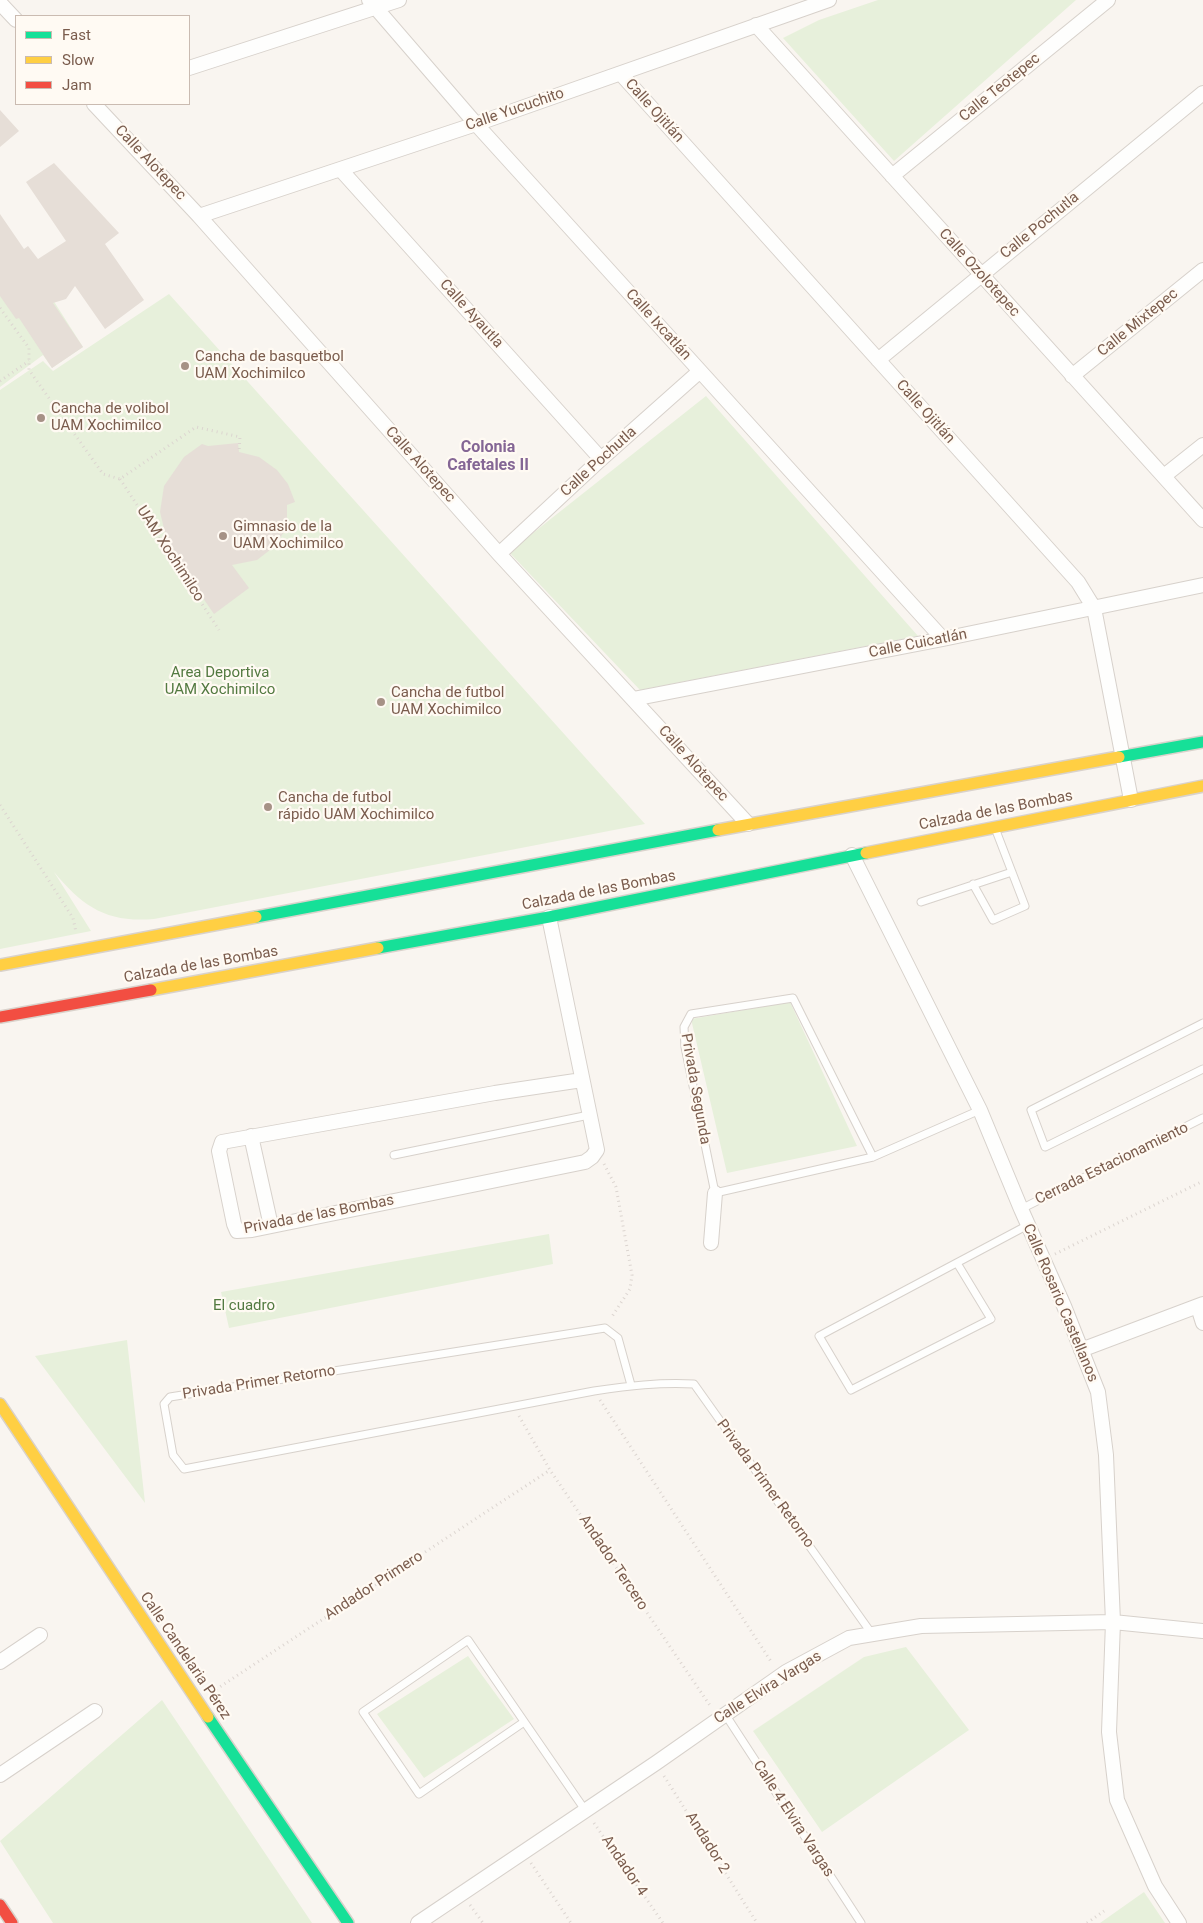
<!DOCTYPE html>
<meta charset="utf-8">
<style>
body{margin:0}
#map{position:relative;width:1203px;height:1923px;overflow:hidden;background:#f9f5f0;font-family:Roboto,sans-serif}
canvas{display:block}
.legend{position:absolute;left:15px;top:15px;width:175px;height:90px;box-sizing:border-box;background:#fffaf3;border:1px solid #cabbb1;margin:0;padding:6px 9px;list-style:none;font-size:15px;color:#7a5c4d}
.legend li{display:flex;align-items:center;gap:10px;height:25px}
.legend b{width:25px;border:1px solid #cabbb1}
</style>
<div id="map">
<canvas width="1203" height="1923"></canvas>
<ul class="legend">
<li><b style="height:6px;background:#16e098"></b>Fast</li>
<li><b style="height:6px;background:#ffcf43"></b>Slow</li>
<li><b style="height:6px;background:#f24e42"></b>Jam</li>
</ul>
</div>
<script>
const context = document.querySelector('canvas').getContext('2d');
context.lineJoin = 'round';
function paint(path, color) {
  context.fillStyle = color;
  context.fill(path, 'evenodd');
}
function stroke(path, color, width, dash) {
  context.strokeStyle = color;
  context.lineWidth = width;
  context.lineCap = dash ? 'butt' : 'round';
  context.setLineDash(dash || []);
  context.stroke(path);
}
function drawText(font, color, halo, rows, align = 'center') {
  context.font = font + ' Roboto,sans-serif';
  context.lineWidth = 4.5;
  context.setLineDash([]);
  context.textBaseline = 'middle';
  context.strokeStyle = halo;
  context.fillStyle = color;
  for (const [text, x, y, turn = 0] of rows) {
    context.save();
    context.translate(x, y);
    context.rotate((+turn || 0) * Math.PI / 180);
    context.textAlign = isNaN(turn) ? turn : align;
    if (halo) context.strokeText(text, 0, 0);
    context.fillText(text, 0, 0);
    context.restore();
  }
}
paint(new Path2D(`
 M878 0H1076L894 161 783 38 819 20Z
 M0 217 83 347 52 368 43 355 0 387Z
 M169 294 645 824 154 919C107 923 83 907 54 872L91 931 0 949V390L43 361 53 371Z
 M706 396 918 636 640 690 509 552Z
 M790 1002 857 1146 727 1173 691 1019Z
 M549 1234 553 1264 229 1328 221 1292Z
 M127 1340 145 1503 35 1356Z
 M906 1647 969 1730 822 1832 753 1731 864 1657Z
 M468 1656 514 1719 424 1778 377 1714Z
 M162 1700 312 1923H53L0 1841Z
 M1144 1892 1165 1923H1100Z`), '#e7f0db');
paint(new Path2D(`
 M0 110 19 131 0 147Z
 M54 163 119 233 105 244 144 300 105 329 75 286 66 299 53 303 83 347 52 368 19 318 16 319 0 296V214L24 249 28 246 38 259 66 241 26 182Z
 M238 443 239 452 259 457 277 470 288 484 295 502 287 505V527L275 546 257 560 232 565 249 588 214 614 169 549 160 512 164 486 184 457 202 444 208 446Z`), '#e6ded7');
const lane = new Path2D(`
 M973 884 993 920 1025 906 995 828
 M921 902 1012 872
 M1203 1023 1031 1110 1045 1147 1203 1069
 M394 1155 589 1115
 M873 1157 793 998 691 1014 684 1027 685 1047 715 1193 873 1157 980 1110
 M1021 1209 1203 1118
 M957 1263 991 1319 851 1390 819 1336 1028 1225
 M631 1385 618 1338 605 1328 170 1397 164 1404 173 1455 184 1469 594 1391C628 1386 660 1382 694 1384L872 1634
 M725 1714 861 1923
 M524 1722 419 1794 363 1712 468 1640 585 1810`);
const street = new Path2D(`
 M369 0 476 124 943 639
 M0 3 16 20
 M756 25 1203 520
 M189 68 399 0
 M621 74 1078 582 1094 608 1131 800
 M94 104 199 216 499 554 748 824
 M341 170 601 459
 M892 176 1108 0
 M199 216 476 124 829 0
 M878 360 1203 93
 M1072 376 1203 270
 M1164 476 1203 445
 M499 554 601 459 700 371
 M633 699 943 639 1203 585
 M852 855 980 1110 1021 1209 1064 1306 1098 1392 1106 1455 1113 1622 1109 1732 1117 1800 1155 1886 1179 1923
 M549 917 597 1150 592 1157 585 1162 252 1230 237 1231 234 1224 219 1151 222 1142 495 1093 582 1080
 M251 1136 271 1226
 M711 1243 715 1193
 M1198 1307 1203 1323
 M1081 1350 1203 1304
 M0 1662 40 1635
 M0 1775 95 1711
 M418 1923 656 1763 786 1672 849 1638 921 1626 1113 1622 1203 1631`);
const fast = new Path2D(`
 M1119 757 1203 742
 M256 917 718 830
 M378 948 549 917 866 853
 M208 1717 348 1923`);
const slow = new Path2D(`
 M718 830 1119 757
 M866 853 1203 786
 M0 965 256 917
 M151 990 378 948
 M0 1404 208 1717`);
const jam = new Path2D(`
 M0 1017 151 990
 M0 1905 12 1923`);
stroke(lane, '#d7d1cb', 9);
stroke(street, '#d7d1cb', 16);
stroke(fast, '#d9d2cb', 14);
stroke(slow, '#d9d2cb', 14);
stroke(jam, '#d9d2cb', 14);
stroke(new Path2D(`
 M0 308 29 348V370L103 474 120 479 196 427 240 437 239 452
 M0 381 29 361
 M120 479 219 630
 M0 805 73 918 76 932
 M604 1164 616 1187 632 1275 630 1289 611 1318
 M1055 1254 1203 1181
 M600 1400 772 1663
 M519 1416 550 1470 711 1707
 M212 1692 550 1470
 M664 1776 757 1923
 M594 1823 663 1923
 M531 1863 571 1923
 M470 1905 483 1923
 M1087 1923 1104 1911`), '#dcd5d0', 3, [1, 4]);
stroke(lane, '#fefefd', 7);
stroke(street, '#fefefd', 14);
stroke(fast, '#16e098', 11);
stroke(slow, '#ffcf43', 11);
stroke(jam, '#f24e42', 11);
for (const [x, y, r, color] of [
 [185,366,5,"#a69286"],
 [41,418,5,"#a69286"],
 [223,536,5,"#a69286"],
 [381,702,5,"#a69286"],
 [268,807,5,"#a69286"]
]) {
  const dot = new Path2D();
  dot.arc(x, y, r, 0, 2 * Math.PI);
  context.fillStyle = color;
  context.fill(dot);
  stroke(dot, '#fffaf3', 2);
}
drawText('15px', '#7a5c4d', '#fffaf3', [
 ["Calle Teotepec",1000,88,-39],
 ["Calle Yucuchito",515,110,-19],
 ["Calle Ojitlán",654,111,48],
 ["Calle Alotepec",150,163,47],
 ["Calle Pochutla",1040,226,-39],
 ["Calle Ozolotepec",979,273,48],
 ["Calle Ayautla",471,314,48],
 ["Calle Mixtepec",1138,323,-39],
 ["Calle Ixcatlán",658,325,48],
 ["Calle Ojitlán",925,412,48],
 ["Calle Pochutla",599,462,-42],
 ["Calle Alotepec",420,465,48],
 ["UAM Xochimilco",170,554,57],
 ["Calle Cuicatlán",918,644,-11],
 ["Calle Alotepec",693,764,48],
 ["Calzada de las Bombas",996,811,-11],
 ["Calzada de las Bombas",599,891,-11],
 ["Calzada de las Bombas",201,965,-10],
 ["Privada Segunda",695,1089,80],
 ["Cerrada Estacionamiento",1112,1164,-26],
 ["Privada de las Bombas",319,1215,-11],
 ["Calle Rosario Castellanos",1060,1303,67],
 ["Privada Primer Retorno",259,1383,-9],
 ["Privada Primer Retorno",765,1484,54],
 ["Andador Tercero",613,1563,56],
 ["Andador Primero",374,1586,-33],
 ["Calle Candelaria Pérez",185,1656,56],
 ["Calle Elvira Vargas",768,1688,-32],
 ["Calle 4 Elvira Vargas",793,1819,57],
 ["Andador 2",707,1843,58],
 ["Andador 4",624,1866,56]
]);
drawText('15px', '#7a5c4d', '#fffaf3', [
 ["Cancha de basquetbol",195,357],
 ["UAM Xochimilco",195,374],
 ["Cancha de volibol",51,409],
 ["UAM Xochimilco",51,426],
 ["Gimnasio de la",233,527],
 ["UAM Xochimilco",233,544],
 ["Cancha de futbol",391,693],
 ["UAM Xochimilco",391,710],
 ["Cancha de futbol",278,798],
 ["rápido UAM Xochimilco",278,815]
], 'left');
drawText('15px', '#537a41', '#fffaf3', [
 ["Area Deportiva",220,673],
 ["UAM Xochimilco",220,690],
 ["El cuadro",244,1306]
]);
drawText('bold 16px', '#846695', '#fffaf3', [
 ["Colonia",488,448],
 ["Cafetales II",488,466]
]);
</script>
